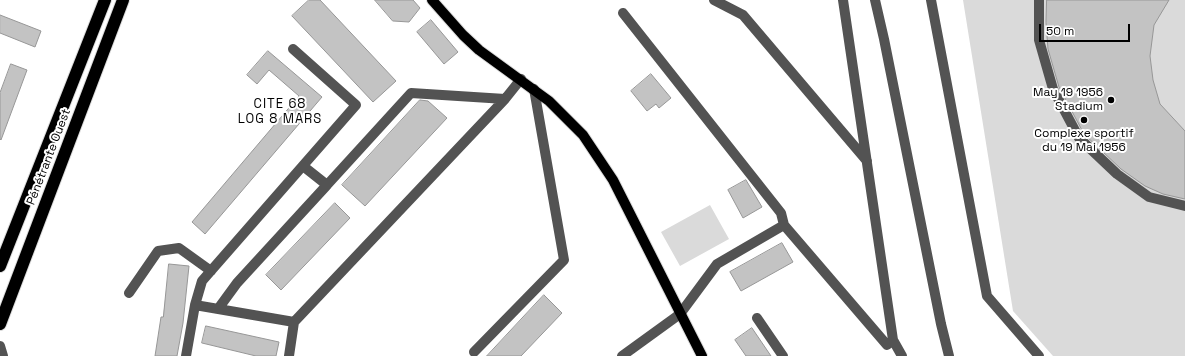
<!DOCTYPE html>
<meta charset="utf-8">
<style>
body{margin:0}
#map{position:relative;width:1185px;height:356px;overflow:hidden;background:#fff;font-family:"Space Grotesk",sans-serif}
canvas{display:block}
.scale{position:absolute;left:1039px;top:24px;width:91px;height:18px;box-sizing:border-box;border:2px solid #000;border-top:0;padding-left:5px;font-size:12px;line-height:14px;white-space:nowrap;color:#000;-webkit-text-stroke:3px #fff;paint-order:stroke}
</style>
<div id="map">
<canvas width="1185" height="356"></canvas>
<div class="scale">50 m</div>
</div>
<script>
const context = document.querySelector('canvas').getContext('2d');
context.lineJoin = 'round';
function paint(path, color) {
  context.fillStyle = color;
  context.fill(path, 'evenodd');
}
function stroke(path, color, width, dash) {
  context.strokeStyle = color;
  context.lineWidth = width;
  context.lineCap = dash ? 'butt' : 'round';
  context.setLineDash(dash || []);
  context.stroke(path);
}
function drawText(font, color, halo, rows, align = 'center') {
  context.font = font + ' "Space Grotesk",sans-serif';
  context.lineWidth = 4;
  context.setLineDash([]);
  context.textBaseline = 'middle';
  context.strokeStyle = halo;
  context.fillStyle = color;
  for (const [text, x, y, turn = 0] of rows) {
    context.save();
    context.translate(x, y);
    context.rotate((+turn || 0) * Math.PI / 180);
    context.textAlign = isNaN(turn) ? turn : align;
    if (halo) context.strokeText(text, 0, 0);
    context.fillText(text, 0, 0);
    context.restore();
  }
}
paint(new Path2D(`
 M963 0H1185V356H1053L1013 311Z
 M710 205 729 239 680 266 661 232Z`), '#dadada');
const building = new Path2D(`
 M309 0H320L396 81 373 102 292 16Z
 M375 0H413L420 8 409 22 393 21Z
 M1047 0H1169L1154 25 1150 56 1153 80 1160 104 1185 131V199L1163 194 1145 186 1121 169 1084 134 1059 87 1048 49 1046 23Z
 M0 15 41 31 35 47 0 33Z
 M431 20 458 52 444 64 417 32Z
 M268 51 322 97 205 234 192 222 299 96 269 70 257 84 247 75Z
 M11 64 27 70 1 140 0 139V93Z
 M651 74 671 98 659 108 656 104 647 111 631 91Z
 M420 100 428 101 447 118 365 206 342 185Z
 M746 180 762 207 743 218 728 190Z
 M335 203 350 218 281 290 266 275Z
 M782 243 793 262 741 291 730 272Z
 M169 264 189 266 183 323 177 356H155L161 317H163Z
 M544 295 562 313 521 356H487Z
 M206 326 279 342 276 356H256L202 343Z
 M752 328 771 356H746L735 340Z`);
paint(building, '#c3c3c3');
stroke(building, '#979797', 1);
const major = new Path2D(`
 M432 0 463 35 479 50 549 101 583 135 613 180 702 356`);
const highway = new Path2D(`
 M0 266 105 0
 M0 324 123 0`);
stroke(major, '#dbdbdb', 12);
stroke(highway, '#dbdbdb', 14);
stroke(new Path2D(`
 M714 0 743 15 867 161
 M843 0 893 340
 M875 0 884 39 941 324 949 356
 M931 0 987 296 1039 356
 M1039 0V40L1053 89 1079 138 1117 174 1149 197 1185 206
 M623 13 781 213 784 225 887 345 893 340 902 356
 M327 185 411 93 505 99
 M129 293 158 251 179 248 211 271
 M195 305 294 322
 M218 309 237 283 327 185 303 166
 M757 318 783 356
 M0 346 3 356
 M474 352 564 260 534 89
 M186 356 195 305 202 281 356 105 293 49
 M289 356 294 322 505 99 521 79
 M622 356 680 314 717 264 784 225`), '#535353', 10);
stroke(major, '#000', 10);
stroke(highway, '#000', 12);
for (const [x, y, r, color] of [
 [1111,100,4,"#000"],
 [1084,120,4,"#000"]
]) {
  const dot = new Path2D();
  dot.arc(x, y, r, 0, 2 * Math.PI);
  context.fillStyle = color;
  context.fill(dot);
  stroke(dot, '#fff', 1.5);
}
drawText('12px', '#000', '#fff', [
 ["May 19 1956",1103,93],
 ["Stadium",1103,107],
 ["Complexe sportif",1084,134,"center"],
 ["du 19 Mai 1956",1084,148,"center"]
], 'right');
drawText('12px', '#000', '#fff', [
 ["Pénétrante Ouest",49,157,-69]
]);
context.letterSpacing = '1px';
drawText('13px', '#000', '#fff', [
 ["CITE 68",280,104],
 ["LOG 8 MARS",280,119]
]);
context.letterSpacing = '0px';
</script>
